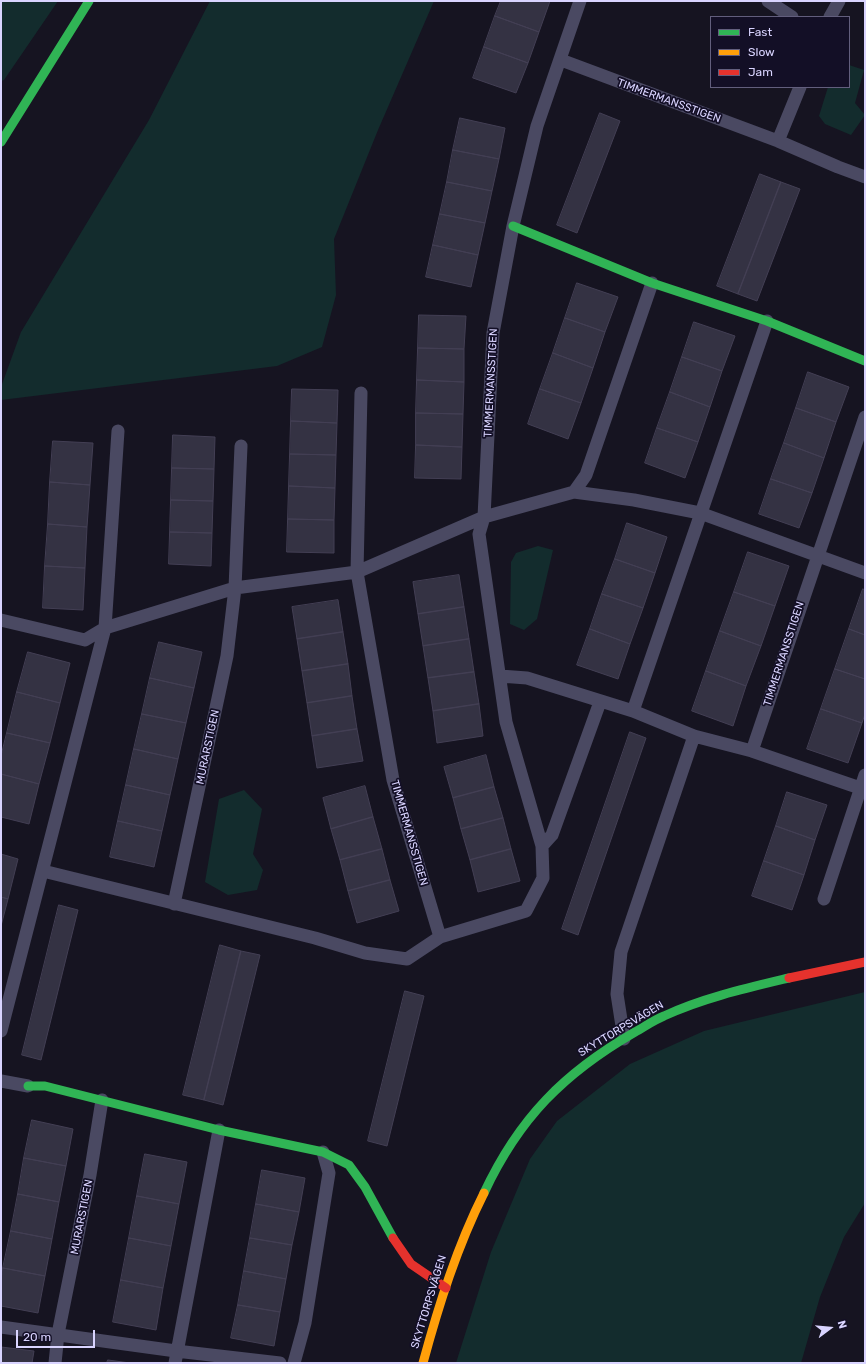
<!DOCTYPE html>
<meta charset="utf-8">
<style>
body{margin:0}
#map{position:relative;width:866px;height:1364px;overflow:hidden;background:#161421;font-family:Rubik,sans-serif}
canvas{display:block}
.frame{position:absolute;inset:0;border:2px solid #d9d4ff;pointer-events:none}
.legend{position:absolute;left:710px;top:16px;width:140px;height:72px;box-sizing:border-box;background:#130f26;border:1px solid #625e7d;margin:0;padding:5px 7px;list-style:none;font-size:12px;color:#d9d4ff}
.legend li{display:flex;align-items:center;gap:8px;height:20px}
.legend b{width:20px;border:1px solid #625e7d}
.north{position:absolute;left:810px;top:1308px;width:40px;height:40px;-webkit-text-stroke:3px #130f26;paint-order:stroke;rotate:74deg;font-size:11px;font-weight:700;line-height:16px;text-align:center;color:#d9d4ff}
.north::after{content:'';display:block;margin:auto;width:14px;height:18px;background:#d9d4ff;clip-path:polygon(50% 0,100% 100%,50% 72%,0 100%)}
.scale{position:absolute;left:16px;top:1330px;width:79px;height:18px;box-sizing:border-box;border:2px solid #d9d4ff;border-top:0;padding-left:5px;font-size:12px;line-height:14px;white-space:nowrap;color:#d9d4ff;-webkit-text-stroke:3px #130f26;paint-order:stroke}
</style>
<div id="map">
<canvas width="866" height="1364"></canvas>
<div class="frame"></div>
<ul class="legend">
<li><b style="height:5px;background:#30b455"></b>Fast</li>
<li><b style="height:5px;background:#ff9f0a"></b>Slow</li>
<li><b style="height:5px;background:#e5322d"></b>Jam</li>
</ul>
<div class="north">N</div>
<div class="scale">20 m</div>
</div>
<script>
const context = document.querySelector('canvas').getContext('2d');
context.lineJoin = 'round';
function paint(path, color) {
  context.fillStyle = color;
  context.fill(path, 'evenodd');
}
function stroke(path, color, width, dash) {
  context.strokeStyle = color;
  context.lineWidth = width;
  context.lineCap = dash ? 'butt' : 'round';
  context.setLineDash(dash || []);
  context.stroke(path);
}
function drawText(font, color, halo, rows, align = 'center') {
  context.font = font + ' Rubik,sans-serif';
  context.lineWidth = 3.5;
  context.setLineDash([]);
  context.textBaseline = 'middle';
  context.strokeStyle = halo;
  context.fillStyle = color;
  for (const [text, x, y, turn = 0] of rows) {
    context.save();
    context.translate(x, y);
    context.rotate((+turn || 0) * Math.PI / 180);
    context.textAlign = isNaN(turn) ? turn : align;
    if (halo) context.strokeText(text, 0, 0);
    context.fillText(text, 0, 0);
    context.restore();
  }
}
paint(new Path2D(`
 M1 1H58L4 80 1 81Z
 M210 1H434L378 130 334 239 336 295 322 347 277 366 1 400V387L21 332 149 120Z
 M849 65 864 70 855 103 865 115 851 135 825 124 819 116 828 87H849Z
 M538 546 553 550 537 619 524 630 510 624 511 562 516 553Z
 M244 790 262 809 253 854 263 870 257 890 228 895 205 882 219 799Z
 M865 992V1203L844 1237 820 1297 801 1363H456L491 1252 530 1159 557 1121 630 1064 704 1031Z`), '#132c2d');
const building = new Path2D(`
 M501 1H550L539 32 495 16Z
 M495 16 539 32 528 63 484 47Z
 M484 47 528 63 516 93 473 78Z
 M600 113 620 121 577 233 557 225Z
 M460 118 505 128 499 159 453 150Z
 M453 150 499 159 492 191 447 182Z
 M760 174 781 182 738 294 717 286Z
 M447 182 492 191 485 223 440 214Z
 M781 182 800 189 757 301 738 294Z
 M440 214 485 223 478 255 433 245Z
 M433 245 478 255 471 287 426 277Z
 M577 283 618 297 605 332 565 318Z
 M419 315 466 316 464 349 418 348Z
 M565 318 605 332 593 368 553 353Z
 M694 322 735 336 722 371 682 357Z
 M418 348 464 349V382L417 380Z
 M553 353 593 368 581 403 540 389Z
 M682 357 722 371 710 407 670 392Z
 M808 372 849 387 836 422 796 408Z
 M417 380 464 382 463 414 416 413Z
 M292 389 338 390 337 423 291 421Z
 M540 389 581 403 568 439 528 424Z
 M670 392 710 407 698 442 657 428Z
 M796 408 836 422 824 458 784 443Z
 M416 413 463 414 462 447 416 445Z
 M291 421 337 423 336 455 290 454Z
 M657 428 698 442 685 478 645 463Z
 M173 435 215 437 214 469 172 468Z
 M53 441 93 443 90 485 50 482Z
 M784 443 824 458 812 493 771 479Z
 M416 445 462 447 461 479 415 478Z
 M290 454 336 455 335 488 289 486Z
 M172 468 214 469 213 501 171 500Z
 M771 479 812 493 799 528 759 514Z
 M50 482 90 485 87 527 48 524Z
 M289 486 335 488 334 520 288 519Z
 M171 500 213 501 212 533 170 532Z
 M288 519 334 520V553L287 552Z
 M627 523 667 537 655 573 615 559Z
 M48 524 87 527 85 568 45 566Z
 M170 532 212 533 211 566 169 564Z
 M748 552 789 566 775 606 734 592Z
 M615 559 655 573 643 608 602 594Z
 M45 566 85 568 83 610 43 608Z
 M459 575 464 607 418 614 413 582Z
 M863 589 865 590V635L849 629Z
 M734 592 775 606 761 646 720 631Z
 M602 594 643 608 630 644 590 629Z
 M338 600 343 632 297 639 292 607Z
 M464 607 469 639 423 646 418 614Z
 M590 629 630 644 618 679 577 665Z
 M849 629 865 635V679L835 669Z
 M720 631 761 646 746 686 706 671Z
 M343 632 348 664 302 671 297 639Z
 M469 639 474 672 428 678 423 646Z
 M159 642 202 652 194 688 150 678Z
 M28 652 70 663 60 703 17 692Z
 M348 664 352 696 307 703 302 671Z
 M835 669 865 679V714L862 723 821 709Z
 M706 671 746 686 733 726 692 711Z
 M474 672 479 704 433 711 428 678Z
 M150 678 194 688 186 723 142 714Z
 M17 692 60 703 50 743 7 733Z
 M352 696 357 729 312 736 307 703Z
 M479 704 483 736 437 743 433 711Z
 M821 709 862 723 848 763 807 749Z
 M142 714 186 723 178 759 134 749Z
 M357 729 363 761 317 768 312 736Z
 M630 732 646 738 578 935 562 929Z
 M7 733 50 743 39 784 1 774V756Z
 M134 749 178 759 170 795 126 785Z
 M486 755 494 787 453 798 444 767Z
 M1 774 39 784 29 824 1 817Z
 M126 785 170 795 162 831 118 821Z
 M365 786 373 817 331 829 323 798Z
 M494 787 503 818 461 829 453 798Z
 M787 792 827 805 815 840 776 826Z
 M373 817 382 849 340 860 331 829Z
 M503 818 511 849 470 860 461 829Z
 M118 821 162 831 154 867 110 857Z
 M776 826 815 840 804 875 764 861Z
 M382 849 390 880 348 891 340 860Z
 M511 849 520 881 478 892 470 860Z
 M1 854 18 859 8 899 1 897Z
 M764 861 804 875 792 910 752 896Z
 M390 880 399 911 357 923 348 891Z
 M1 897 8 899 1 926Z
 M59 905 78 910 41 1060 22 1055Z
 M220 945 241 951 204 1100 183 1095Z
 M241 951 260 955 223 1105 204 1100Z
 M405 991 424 996 387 1146 368 1141Z
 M32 1120 73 1129 66 1166 24 1158Z
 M145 1154 187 1162 179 1204 137 1196Z
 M24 1158 66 1166 59 1202 18 1194Z
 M262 1170 305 1178 299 1212 256 1204Z
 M18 1194 59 1202 52 1239 11 1231Z
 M137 1196 179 1204 171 1246 129 1238Z
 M256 1204 299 1212 292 1245 250 1238Z
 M11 1231 52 1239 45 1276 3 1268Z
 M129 1238 171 1246 163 1288 121 1280Z
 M250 1238 292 1245 286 1279 244 1271Z
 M3 1268 45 1276 38 1313 1 1306V1280Z
 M244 1271 286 1279 280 1312 238 1305Z
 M121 1280 163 1288 156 1330 113 1322Z
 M238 1305 280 1312 274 1346 231 1338Z
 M1 1347 34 1351 32 1363H1Z
 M108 1360 130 1363H107Z`);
paint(building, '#343243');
stroke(building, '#433f54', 1);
stroke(new Path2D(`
 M768 1 792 17
 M830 17 839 1
 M561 60 778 141 838 167 865 177
 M778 141 800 87
 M361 393 357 572 393 780 440 937
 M574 492 586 475 652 283
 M1 620 85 640 105 628 235 588 357 572 484 517 574 492 634 500 700 513 865 573
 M500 676 527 678 633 711 694 736 752 751 860 788
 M633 711 767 321
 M752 751 865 417
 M542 846 506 722 479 534 484 517 493 333 513 226 537 126 580 1
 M43 871 315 938 365 953 407 959 440 937 526 911 543 878 542 846 552 835 600 702
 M824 899 865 775
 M174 904 227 656 235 588 241 446
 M1 1031 105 628 118 431
 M624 1039 617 994 621 952 694 736
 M1 1081 28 1086
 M1 1327 176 1351 280 1363
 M55 1363 58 1334 90 1175 102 1100
 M175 1363 219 1130
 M294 1363 305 1323 329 1173 323 1152`), '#4a4962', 13);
stroke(new Path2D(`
 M1 142 89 1
 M513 226 652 283 767 321 865 361
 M28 1086H45L219 1130 323 1152 349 1165 365 1187 393 1238
 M484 1193C519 1118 564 1073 635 1032 644 1027 654 1020 664 1016 703 998 747 988 789 978`), '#30b455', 9);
stroke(new Path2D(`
 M423 1363C439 1304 457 1247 484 1193`), '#ff9f0a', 9);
stroke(new Path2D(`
 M789 978 865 962
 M393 1238 411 1264 446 1288`), '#e5322d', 9);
drawText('11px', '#d9d4ff', '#130f26', [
 ["TIMMERMANSSTIGEN",669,101,20],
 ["TIMMERMANSSTIGEN",491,383,-87],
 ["TIMMERMANSSTIGEN",784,654,-72],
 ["MURARSTIGEN",208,747,-78],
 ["TIMMERMANSSTIGEN",409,833,74],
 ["SKYTTORPSVÄGEN",621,1029,-31],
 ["MURARSTIGEN",82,1217,-79],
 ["SKYTTORPSVÄGEN",429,1302,-73]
]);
</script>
